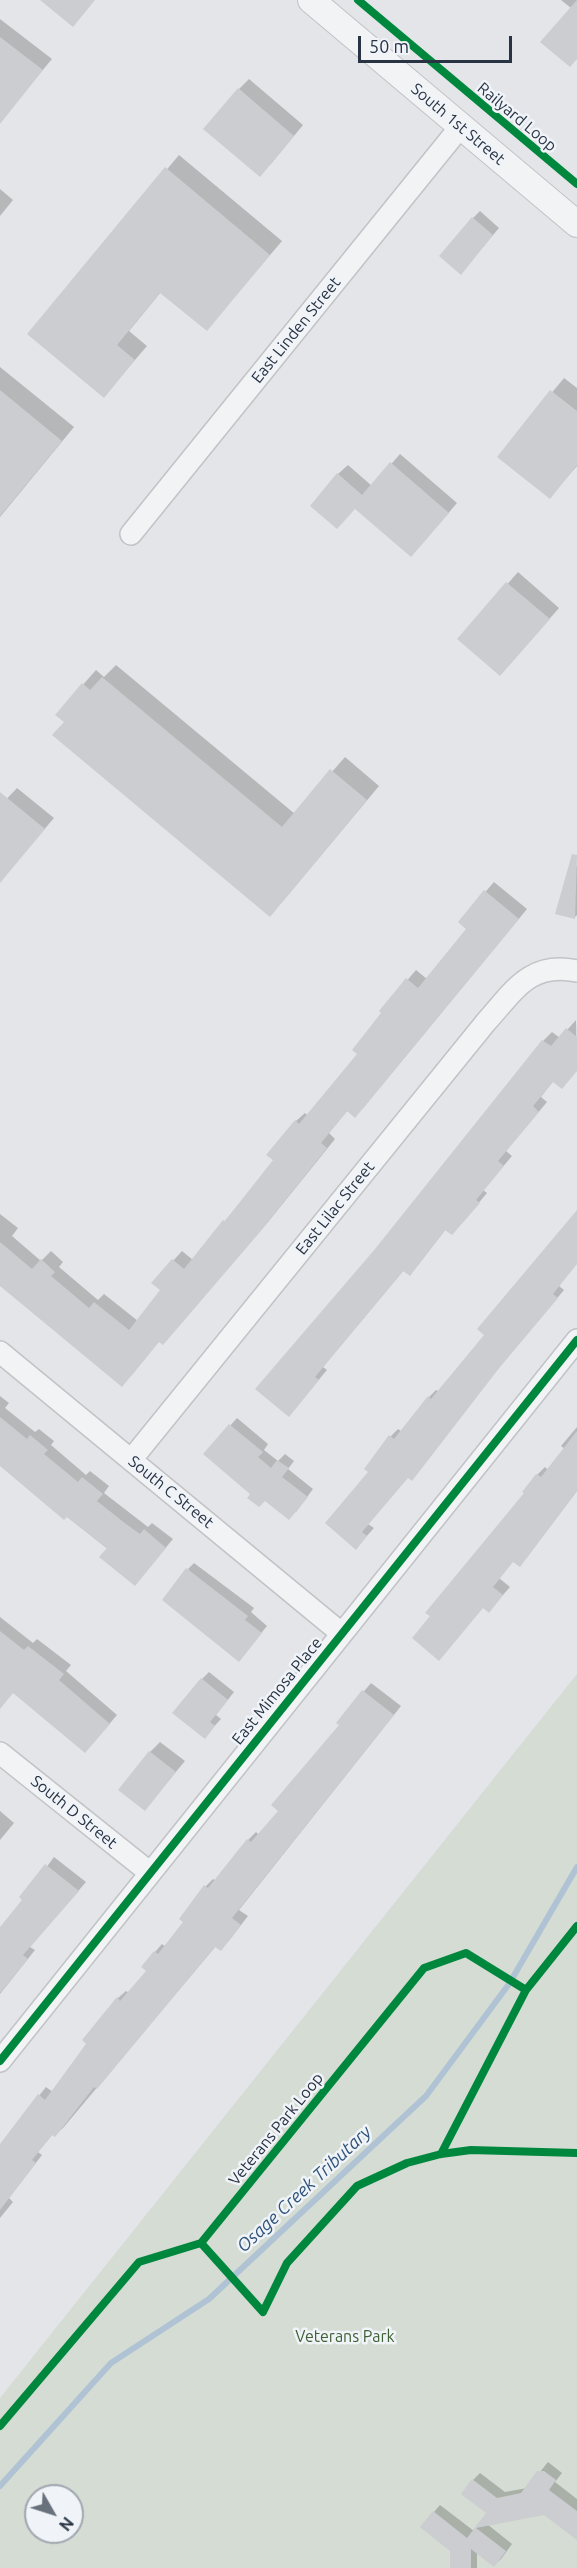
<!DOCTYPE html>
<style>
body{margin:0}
#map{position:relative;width:577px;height:2568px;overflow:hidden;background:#e3e5e8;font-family:Ubuntu,sans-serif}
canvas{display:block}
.north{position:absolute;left:24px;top:2484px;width:60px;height:60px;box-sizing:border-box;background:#f0f4f8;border:2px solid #a0a7b0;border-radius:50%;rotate:129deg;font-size:16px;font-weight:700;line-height:24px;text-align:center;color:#283343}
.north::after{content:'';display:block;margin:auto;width:21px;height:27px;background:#69717d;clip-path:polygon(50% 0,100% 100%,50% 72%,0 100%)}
.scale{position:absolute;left:358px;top:36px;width:154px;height:27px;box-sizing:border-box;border:3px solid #283343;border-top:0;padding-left:8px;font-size:18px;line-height:21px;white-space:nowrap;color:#283343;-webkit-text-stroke:4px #f0f4f8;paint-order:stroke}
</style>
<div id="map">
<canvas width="577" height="2568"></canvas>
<div class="north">N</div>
<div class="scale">50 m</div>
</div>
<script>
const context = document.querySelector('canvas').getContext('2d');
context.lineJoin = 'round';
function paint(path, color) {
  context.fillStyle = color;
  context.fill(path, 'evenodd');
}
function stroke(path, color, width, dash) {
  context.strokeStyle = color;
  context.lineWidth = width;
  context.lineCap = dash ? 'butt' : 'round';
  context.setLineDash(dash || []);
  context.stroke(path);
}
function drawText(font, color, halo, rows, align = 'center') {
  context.font = font + ' Ubuntu,sans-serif';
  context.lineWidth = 5;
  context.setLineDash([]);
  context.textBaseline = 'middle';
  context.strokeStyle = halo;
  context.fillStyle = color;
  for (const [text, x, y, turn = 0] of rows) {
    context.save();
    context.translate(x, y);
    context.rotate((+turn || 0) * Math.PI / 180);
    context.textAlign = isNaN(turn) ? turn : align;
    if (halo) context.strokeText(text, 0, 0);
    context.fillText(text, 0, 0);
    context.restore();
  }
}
paint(new Path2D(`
 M577 1674V2568H0V2398ZM36 2496H72V2532H36Z`), '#d4dcd3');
paint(new Path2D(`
 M561 0H577V58L571 8Z
 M0 19 52 59 6 114 0 110Z
 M249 79 303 125 270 165 239 89Z
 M179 155 282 241 207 329 161 292 129 331 147 346 104 396 29 334Z
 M0 189 13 200 0 216Z
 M480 211 499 228 467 266 473 218Z
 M0 367 74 427 0 517Z
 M564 378 577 388V466L550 497 499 456Z
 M400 454 457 503 421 545 356 507 338 474 348 465 372 486Z
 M518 572 559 608 510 664 459 639Z
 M116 665 295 814 345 757 379 786 283 901 57 714 96 670 104 677Z
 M17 788 54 818 0 881V806Z
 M577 866V915L574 918 568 875Z
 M494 882 527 909 364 1107 355 1116 348 1110 329 1133 335 1139 268 1222 172 1334 160 1340 131 1376 0 1284V1214L18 1228 12 1236 41 1261 51 1251 63 1262 59 1267 98 1300 104 1294 138 1321 162 1290 153 1283 182 1251 193 1260 275 1160 296 1121 305 1113 308 1116 359 1054 384 1013 381 1011 416 970 427 979 468 929 460 921Z
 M576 1020 577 1070 554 1080 541 1097 547 1102 506 1151 512 1156 483 1190 487 1193 461 1224 446 1229 418 1265 404 1270 323 1367 327 1370 289 1415 376 1250 543 1041 552 1032 560 1038Z
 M577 1212V1262L559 1286 564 1290 368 1524 374 1528 356 1548 370 1472 391 1436 398 1429 402 1432 429 1397 436 1390 439 1392 486 1335Z
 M0 1396 9 1403 5 1408 35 1432 39 1429 54 1441 51 1445 86 1475 90 1471 109 1486 104 1493 148 1527 152 1523 173 1539 142 1576 0 1464Z
 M237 1418 268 1444 264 1450 278 1461 285 1454 294 1461 288 1469 313 1489 296 1512 252 1494 205 1454Z
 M577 1427V1491L527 1557 514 1560 499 1578 510 1587 489 1611 483 1606 527 1493 537 1475 545 1467 548 1470 565 1449 561 1446Z
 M194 1563 254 1608 251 1612 267 1626 245 1653 188 1569Z
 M0 1617 33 1643 37 1639 71 1665 66 1671 117 1715 93 1743 13 1692 0 1690Z
 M209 1672 234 1692 216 1715 221 1719 211 1730 202 1679Z
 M371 1683 401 1706 239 1910 248 1916 228 1942 216 1946 63 2128 55 2135 53 2134 38 2152 42 2155 9 2198 13 2202 0 2218V2145L46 2087 53 2092 118 1998 126 1991 129 1993 148 1970 155 1952 162 1944 166 1947 185 1922 206 1886 213 1879 216 1881 248 1840 256 1832 259 1835 280 1811 341 1724 338 1722Z
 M160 1742 185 1761 145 1809 150 1752Z
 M0 1811 14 1823 0 1840Z
 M54 1857 86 1882 30 1947 35 1950 0 1994V1930Z
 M548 2462 562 2473 555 2482 577 2499V2538L544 2513 487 2524 512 2544 501 2559 494 2565 477 2552V2568H451V2550L434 2512 440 2505 474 2531 488 2513 473 2480 480 2473 505 2492 527 2488Z`), '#0003');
stroke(new Path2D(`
 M0 2486 111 2363 209 2299 426 2096 509 1984 577 1867`), '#afc3d5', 6);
paint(new Path2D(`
 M40 0H95L73 27Z
 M577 0V59L570 67 540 42Z
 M0 37 43 70 0 124Z
 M238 88 294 136 260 177 203 129Z
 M165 167 270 255 207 331 160 293 117 345 135 360 104 398 27 334Z
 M472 217 493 235 461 275 439 256Z
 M0 390 62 441 0 516Z
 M550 390 577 411V465L550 499 497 457Z
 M390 462 449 513 411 557 355 509 337 529 310 506 337 473 362 495Z
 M506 582 550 619 500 676 457 639Z
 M102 677 282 827 330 769 367 800 270 917 52 735 64 722 55 715 82 683 90 690Z
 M0 792 45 829 0 883Z
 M572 854 577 855 575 919 555 914Z
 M484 890 519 919 355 1118 347 1111 321 1143 327 1148 259 1233 163 1345 159 1342 122 1387 0 1286V1242L32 1269 41 1259 55 1272 51 1276 89 1308 94 1302 129 1330 160 1290 151 1283 172 1259 184 1269 223 1220 225 1221 273 1160 266 1155 295 1120 299 1124 357 1054 352 1050 381 1013 379 1011 406 978 418 988 466 929 458 922Z
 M566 1028 577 1037V1071L562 1089 553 1082 533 1106 539 1112 498 1161 504 1166 476 1200 480 1203 452 1235 445 1230 410 1276 403 1271 315 1377 319 1380 289 1417 255 1389 375 1249 542 1040 551 1046Z
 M577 1210V1264L553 1294 558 1298 500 1367 412 1481 408 1478 362 1532 367 1536 356 1550 325 1523 368 1472 364 1469 389 1435 394 1439 428 1396 431 1399 484 1335 477 1329Z
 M0 1417 27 1439 30 1435 48 1450 44 1454 78 1482 82 1477 103 1494 97 1501 126 1524 140 1534 144 1529 166 1548 135 1586 99 1557 107 1548 67 1517 64 1520 0 1466Z
 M229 1424 263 1452 258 1457 271 1468 277 1460 289 1468 282 1477 308 1497 289 1520 265 1501 259 1507 247 1498 250 1494 203 1454Z
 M577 1431V1491L520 1567 513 1562 493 1587 503 1595 489 1613 483 1608 439 1661 412 1638 430 1616 425 1613 524 1493 522 1492 536 1474 541 1477Z
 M186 1568 248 1616 245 1620 262 1633 239 1662 162 1600Z
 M0 1631 24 1650 28 1646 64 1674 59 1680 110 1724 85 1753 13 1693 0 1709Z
 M201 1678 228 1700 210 1722 215 1726 205 1739 172 1713Z
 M362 1690 394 1715 232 1918 241 1925 221 1951 215 1947 97 2089 94 2087 55 2137 52 2135 32 2160 36 2163 0 2210V2144L38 2094 45 2100 86 2044 82 2040 117 1997 120 2001 146 1971 141 1967 154 1951 158 1954 183 1922 179 1919 204 1885 208 1888 247 1839 251 1842 278 1811 271 1805 339 1725 336 1723Z
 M149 1751 176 1772 145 1811 118 1790Z
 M45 1864 79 1891 23 1955 28 1959 0 1993V1927L22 1900 19 1897Z
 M537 2471H544L556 2480 549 2490 577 2511V2540L544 2515 476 2528 506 2551 494 2567 471 2549V2568H450V2551L420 2527 433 2511 467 2538 486 2513 461 2494 472 2479 497 2498 521 2493Z`), '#cbcdd0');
const minor = new Path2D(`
 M131 534 461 126
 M0 1352 341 1633
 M131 1460 486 1022C514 991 530 961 577 971
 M0 1753 149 1872
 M0 2061 577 1340`);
const tertiary = new Path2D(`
 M311 0 577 224`);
stroke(minor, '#c1c3c6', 24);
stroke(tertiary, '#c1c3c6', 28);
stroke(minor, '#f2f3f5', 21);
stroke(tertiary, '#f2f3f5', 26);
stroke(new Path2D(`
 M358 0 577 184
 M0 2061 577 1340
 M441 2154 526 1990
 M201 2243 263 2312 287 2263 357 2186 407 2163 441 2154 471 2150 577 2153
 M0 2426 139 2262 201 2243 424 1968 466 1953 526 1990 577 1926`), '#00873e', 8);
drawText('16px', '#283343', '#f0f4f8', [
 ["Railyard Loop",517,117,40],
 ["South 1st Street",458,124,40],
 ["East Linden Street",296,330,-51],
 ["East Lilac Street",335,1208,-51],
 ["South C Street",171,1492,39],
 ["East Mimosa Place",277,1691,-51],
 ["South D Street",74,1812,39],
 ["Veterans Park Loop",276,2129,-51]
]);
drawText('16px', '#3e6034', '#f0f4f8', [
 ["Veterans Park",345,2337]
]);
drawText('italic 18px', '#2f537a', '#f0f4f8', [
 ["Osage Creek Tributary",304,2189,-43]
]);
</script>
